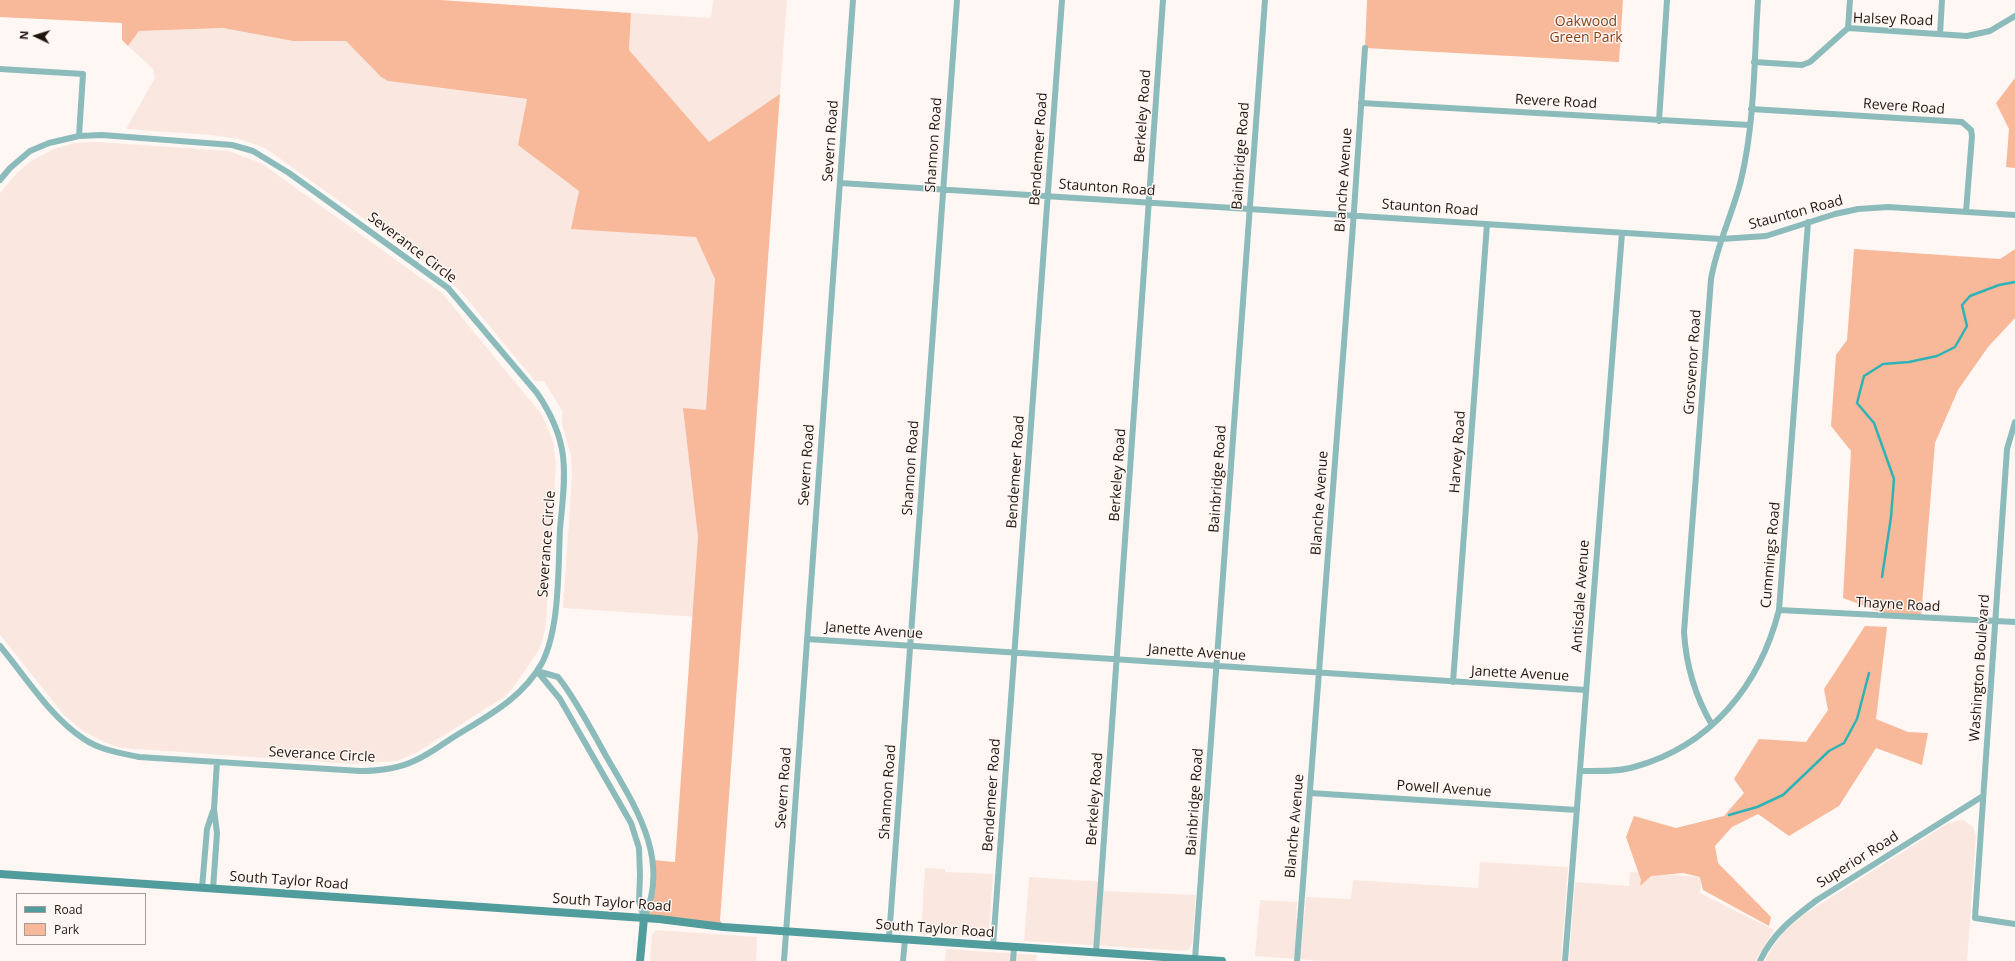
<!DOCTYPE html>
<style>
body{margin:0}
#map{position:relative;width:2015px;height:961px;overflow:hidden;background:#fff7f4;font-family:"Open Sans",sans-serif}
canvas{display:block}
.legend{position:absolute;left:16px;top:893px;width:130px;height:52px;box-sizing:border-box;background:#fff7f4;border:1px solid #a69d98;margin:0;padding:5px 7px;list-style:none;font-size:12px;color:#21150f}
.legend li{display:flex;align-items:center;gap:8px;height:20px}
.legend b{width:20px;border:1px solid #a69d98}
.north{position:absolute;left:16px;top:16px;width:40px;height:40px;-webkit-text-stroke:3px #fff7f4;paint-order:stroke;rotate:274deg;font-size:11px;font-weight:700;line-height:16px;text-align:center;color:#21150f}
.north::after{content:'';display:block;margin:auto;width:14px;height:18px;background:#21150f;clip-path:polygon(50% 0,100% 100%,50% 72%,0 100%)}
</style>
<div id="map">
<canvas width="2015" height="961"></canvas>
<ul class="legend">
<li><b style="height:5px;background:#519c9d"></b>Road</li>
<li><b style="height:11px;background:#f8b99b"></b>Park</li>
</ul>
<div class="north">N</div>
</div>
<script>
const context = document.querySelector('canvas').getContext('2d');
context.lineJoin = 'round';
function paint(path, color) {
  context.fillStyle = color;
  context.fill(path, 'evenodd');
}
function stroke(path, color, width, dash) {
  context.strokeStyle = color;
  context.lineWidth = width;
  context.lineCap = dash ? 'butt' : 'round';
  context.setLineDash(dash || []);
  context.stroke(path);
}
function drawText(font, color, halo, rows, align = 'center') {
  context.font = font + ' "Open Sans",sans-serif';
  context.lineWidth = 3;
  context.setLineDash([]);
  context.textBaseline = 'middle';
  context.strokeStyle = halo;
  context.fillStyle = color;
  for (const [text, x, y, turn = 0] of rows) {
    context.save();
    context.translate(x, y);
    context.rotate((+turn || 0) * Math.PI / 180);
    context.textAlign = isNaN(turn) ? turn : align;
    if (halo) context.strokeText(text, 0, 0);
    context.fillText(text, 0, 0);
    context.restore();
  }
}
paint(new Path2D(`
 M713 0H787L780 94 709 142 629 50 631 13 711 18Z
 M223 28 293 41H346L381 77 388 81 597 109 741 240 713 618 563 608 572 476 571 456 562 424V411L544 381H535L463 294 447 278 265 148 239 139 211 135 126 129 155 78 153 69 128 46 139 31Z
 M97 142 229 151 261 163 442 293 542 415 553 441 556 464 546 623 542 642 537 653 512 689 504 697 416 753 397 761 353 764 122 748 104 742 83 731 65 716 0 635V193L17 173 31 161 54 149 74 143Z
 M1962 819 1973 827 1976 836 1967 961H1765L1771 949 1785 930 1806 913 1947 824Z
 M1480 862 1568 867 1561 961H1324L1255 956 1260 900 1297 902 1296 919H1304L1306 897 1351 899 1353 880 1478 888Z
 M925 868 945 869V872L993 874 989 930 987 935 981 938 921 934Z
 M1630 872 1702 877 1700 893 1774 930 1755 961H1569L1575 882 1629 886Z
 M1029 877 1104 882V891L1196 895 1192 944 1189 949 1184 951 1024 941Z
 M656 930 757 937 756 961H650L652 935Z
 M946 949 1037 955 1036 961H945Z`), '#fae8e0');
paint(new Path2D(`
 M0 0H440L631 13 629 50 709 142 780 94 720 920 723 927 644 918 650 904 652 860 675 862 698 537 683 408 706 410 715 279 696 237 571 229 579 191 518 145 527 99 388 81 381 77 346 41H293L223 28 139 31 128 46 122 40V23L0 17Z
 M1367 0H1623L1619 62 1365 48Z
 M2015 78V168L2006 167 2009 129 1996 103Z
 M1854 249 2000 259 2015 249V318L1988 347 1958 390 1935 443 1921 618 1891 616 1843 598 1851 451 1831 426 1836 355 1847 340Z
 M1865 626 1887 627 1876 719 1908 732 1928 733 1922 765 1876 748 1839 806 1789 836 1758 814 1732 827 1715 846 1718 863 1771 917 1769 926 1703 890 1700 877 1683 873 1651 876 1640 886 1641 880 1626 837 1634 816 1676 828 1724 816 1744 793 1734 779 1759 739 1806 742 1828 710 1824 689Z`), '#f8b99b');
stroke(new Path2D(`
 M1882 577 1891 517 1894 479 1874 423 1857 403 1864 376 1883 364 1909 362 1937 356 1955 347 1967 326 1962 305 1970 296 1999 285 2015 282
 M1729 815 1757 807 1783 795 1829 751 1844 743 1857 719 1869 673`), '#2db3b5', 2.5);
stroke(new Path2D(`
 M1848 28 1850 0
 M1940 34 1942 0
 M1754 62 1802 65 1810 62 1848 28 1967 36 1990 31 2015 16
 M0 69 83 74 79 136
 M1361 103 1749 125
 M1751 109 1962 122 1971 130 1972 136 1966 212
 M1659 121 1667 0
 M0 180 10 168 30 151 49 143 79 136 102 135 232 145 253 151 289 173 448 288 537 393C550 412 560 432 563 456 566 480 562 505 560 529 558 568 560 628 542 663 522 699 486 717 452 738 440 746 428 755 414 761 397 769 379 771 360 771L139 757C120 753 100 750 84 739 51 718 25 676 0 646
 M840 183 1721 239 1766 236 1835 214 1858 209 1888 207 2015 215
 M2015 422 2007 449 1975 918 2015 924
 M1779 610 2015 622
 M807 639 1586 690
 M537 671 558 677 564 685C580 708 593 732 606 756 635 806 671 859 644 918
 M537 671 560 699 631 823 639 848 640 875 639 901 644 918
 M1453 682 1487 224
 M1712 725C1695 696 1686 666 1684 632L1711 279C1717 244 1733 213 1741 180 1755 122 1754 59 1758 0
 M1580 771C1597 771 1617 772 1634 767 1711 746 1760 685 1779 610L1808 222
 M1310 793 1577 810
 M202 888 207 829 213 811
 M213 889 217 833 214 809 217 762
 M889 938 957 0
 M993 946 1062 0
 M1096 952 1163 0
 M1195 959 1265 0
 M784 961 853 0
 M903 961 905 939
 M1013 961 1014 947
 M1297 961 1353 225 1365 48
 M1565 961 1622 233
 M1760 961C1773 933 1793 918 1817 900L1983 796`), '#8cbbbb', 6);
stroke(new Path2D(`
 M0 874 659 919 723 927 1222 961
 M640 961 644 918`), '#519c9d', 8);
drawText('14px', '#21150f', '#fff7f4', [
 ["Halsey Road",1893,20,2],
 ["Revere Road",1556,102,3],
 ["Revere Road",1904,107,4],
 ["Berkeley Road",1143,116,-86],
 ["Severn Road",831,141,-86],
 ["Shannon Road",934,145,-86],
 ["Bendemeer Road",1039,149,-86],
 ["Bainbridge Road",1241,156,-86],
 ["Blanche Avenue",1344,180,-86],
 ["Staunton Road",1107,188,4],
 ["Staunton Road",1430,208,4],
 ["Staunton Road",1796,213,-15],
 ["Severance Circle",412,248,37],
 ["Grosvenor Road",1693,362,-86],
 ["Harvey Road",1458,452,-86],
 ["Severn Road",807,465,-86],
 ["Shannon Road",911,468,-86],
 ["Bendemeer Road",1016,472,-86],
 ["Berkeley Road",1118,475,-86],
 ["Bainbridge Road",1218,479,-86],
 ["Blanche Avenue",1320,503,-86],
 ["Severance Circle",547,544,-86],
 ["Cummings Road",1771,555,-85],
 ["Antisdale Avenue",1581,596,-86],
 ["Thayne Road",1898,605,3],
 ["Janette Avenue",874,631,4],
 ["Janette Avenue",1197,653,4],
 ["Washington Boulevard",1980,668,-86],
 ["Janette Avenue",1520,674,3],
 ["Severance Circle",322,755,3],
 ["Severn Road",784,788,-86],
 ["Powell Avenue",1444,789,4],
 ["Shannon Road",888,792,-86],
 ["Bendemeer Road",992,795,-86],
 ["Berkeley Road",1095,799,-86],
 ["Bainbridge Road",1195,802,-86],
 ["Blanche Avenue",1295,826,-85],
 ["Superior Road",1858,860,-32],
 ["South Taylor Road",289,881,4],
 ["South Taylor Road",612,903,4],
 ["South Taylor Road",935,929,4]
]);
drawText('14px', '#863e16', '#fff7f4', [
 ["Oakwood",1586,22],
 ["Green Park",1586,38]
]);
</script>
